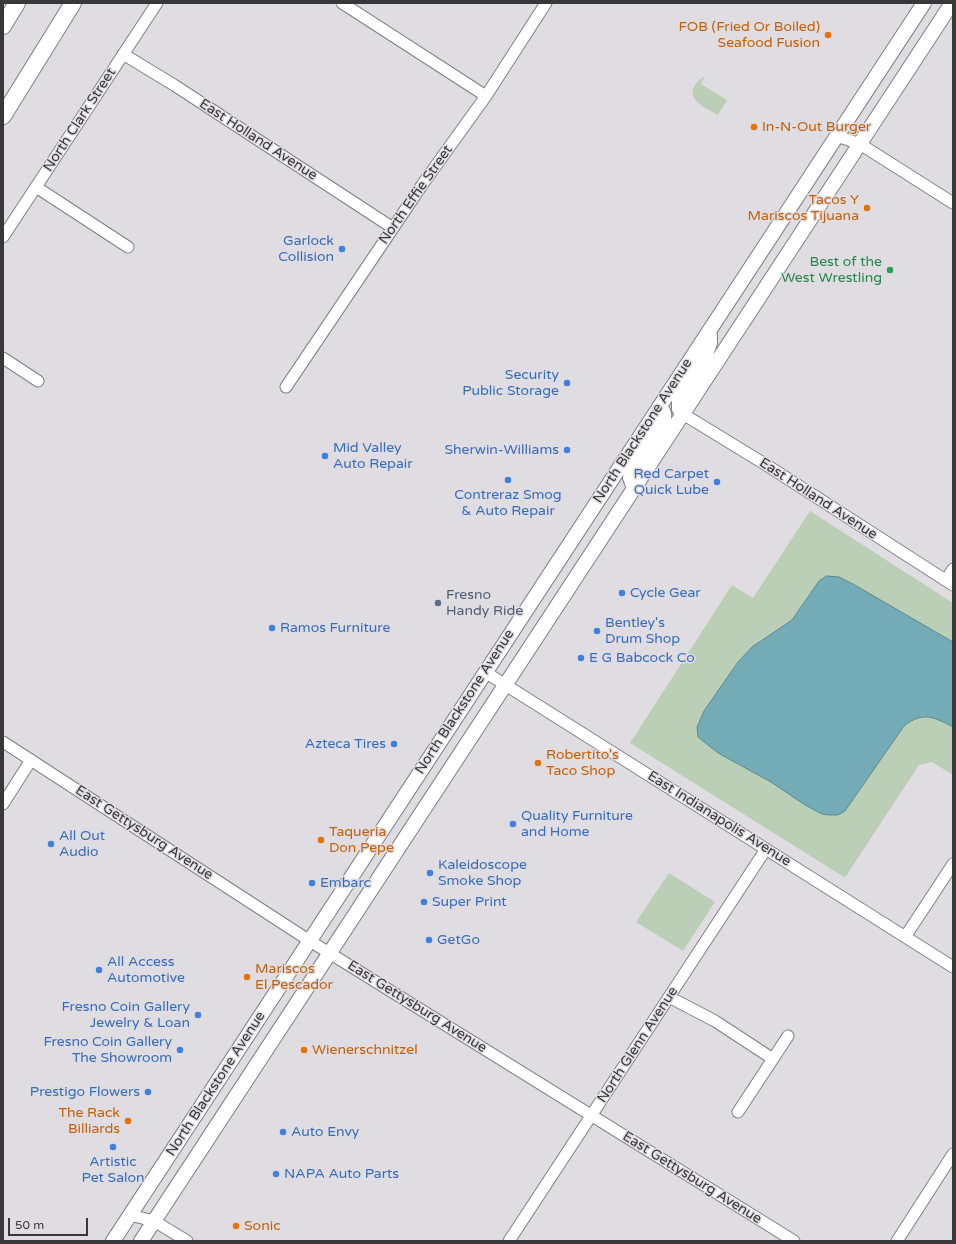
<!DOCTYPE html>
<style>
body{margin:0}
#map{position:relative;width:956px;height:1244px;overflow:hidden;background:#e0dde2;font-family:"Varela Round",sans-serif}
canvas{display:block}
.frame{position:absolute;inset:0;border:4px solid #383739;pointer-events:none}
.scale{position:absolute;left:8px;top:1218px;width:80px;height:18px;box-sizing:border-box;border:2px solid #383739;border-top:0;padding-left:5px;font-size:12px;line-height:14px;white-space:nowrap;color:#383739;-webkit-text-stroke:3px #e0dde2;paint-order:stroke}
</style>
<div id="map">
<canvas width="956" height="1244"></canvas>
<div class="frame"></div>
<div class="scale">50 m</div>
</div>
<script>
const context = document.querySelector('canvas').getContext('2d');
context.lineJoin = 'round';
function paint(path, color) {
  context.fillStyle = color;
  context.fill(path, 'evenodd');
}
function stroke(path, color, width, dash) {
  context.strokeStyle = color;
  context.lineWidth = width;
  context.lineCap = dash ? 'butt' : 'round';
  context.setLineDash(dash || []);
  context.stroke(path);
}
function drawText(font, color, halo, rows, align = 'center') {
  context.font = font + ' "Varela Round",sans-serif';
  context.lineWidth = 3;
  context.setLineDash([]);
  context.textBaseline = 'middle';
  context.strokeStyle = halo;
  context.fillStyle = color;
  for (const [text, x, y, turn = 0] of rows) {
    context.save();
    context.translate(x, y);
    context.rotate((+turn || 0) * Math.PI / 180);
    context.textAlign = isNaN(turn) ? turn : align;
    if (halo) context.strokeText(text, 0, 0);
    context.fillText(text, 0, 0);
    context.restore();
  }
}
paint(new Path2D(`
 M705 76 701 84 727 100 718 115C708 109 687 101 694 87 697 81 700 79 705 76Z
 M810 511 953 603V775L932 762 919 765 846 876 844 877 630 743 732 585 753 598Z
 M669 873 715 902 683 951 636 922Z`), '#bbcfb6');
const water = new Path2D(`
 M827 576 839 577 853 584 953 642V727C934 717 923 711 904 726L845 811 838 815H829L822 814 805 805 771 782 718 753 698 737 697 727 704 711 738 662 752 647 792 620 819 581Z`);
paint(water, '#73acb6');
stroke(water, '#618990', 1);
const minor = new Path2D(`
 M342 3 486 96
 M123 54 174 85 393 228
 M837 136 860 144 953 203
 M36 187 128 247
 M3 237 157 3
 M3 358 38 381
 M286 387 422 185 486 96 546 3
 M683 414 768 466 953 585
 M946 580 953 569
 M485 672 953 967
 M3 742 310 941 794 1241
 M3 804 31 760
 M905 937 953 864
 M669 997 715 1021 773 1059
 M738 1112 788 1036
 M130 1215 154 1221 187 1241
 M509 1241 766 849
 M897 1241 953 1154`);
const major = new Path2D(`
 M683 414 679 409V398L706 354 710 343V335
 M634 488 630 478 632 470 662 424C665 417 666 412 659 407
 M113 1241 924 3
 M141 1241 952 3`);
const highway = new Path2D(`
 M3 26 17 3
 M3 116 73 3`);
stroke(minor, '#817f83', 13);
stroke(major, '#817f83', 16);
stroke(highway, '#817f83', 18);
stroke(minor, '#fff', 11);
stroke(major, '#fff', 14);
stroke(highway, '#fff', 16);
for (const [x, y, r, color] of [
 [828,35,4,"#e8710a"],
 [754,127,4,"#e8710a"],
 [867,208,4,"#e8710a"],
 [342,249,4,"#3f7fe0"],
 [890,270,4,"#2e9e5b"],
 [567,383,4,"#3f7fe0"],
 [567,450,4,"#3f7fe0"],
 [325,456,4,"#3f7fe0"],
 [508,480,4,"#3f7fe0"],
 [717,482,4,"#3f7fe0"],
 [622,593,4,"#3f7fe0"],
 [438,603,4,"#5c6f8a"],
 [272,628,4,"#3f7fe0"],
 [597,631,4,"#3f7fe0"],
 [581,658,4,"#3f7fe0"],
 [394,744,4,"#3f7fe0"],
 [538,763,4,"#e8710a"],
 [513,824,4,"#3f7fe0"],
 [321,840,4,"#e8710a"],
 [51,844,4,"#3f7fe0"],
 [430,873,4,"#3f7fe0"],
 [312,883,4,"#3f7fe0"],
 [424,902,4,"#3f7fe0"],
 [429,940,4,"#3f7fe0"],
 [99,970,4,"#3f7fe0"],
 [247,977,4,"#e8710a"],
 [198,1015,4,"#3f7fe0"],
 [180,1050,4,"#3f7fe0"],
 [304,1050,4,"#e8710a"],
 [148,1092,4,"#3f7fe0"],
 [128,1121,4,"#e8710a"],
 [283,1132,4,"#3f7fe0"],
 [113,1147,4,"#3f7fe0"],
 [276,1174,4,"#3f7fe0"],
 [236,1226,4,"#e8710a"]
]) {
  const dot = new Path2D();
  dot.arc(x, y, r, 0, 2 * Math.PI);
  context.fillStyle = color;
  context.fill(dot);
  stroke(dot, '#e0dde2', 1.5);
}
drawText('14px', '#c56008', '#e0dde2', [
 ["FOB (Fried Or Boiled)",820,27,"right"],
 ["Seafood Fusion",820,43,"right"],
 ["In-N-Out Burger",762,127],
 ["Tacos Y",859,200,"right"],
 ["Mariscos Tijuana",859,216,"right"],
 ["Robertito's",546,755],
 ["Taco Shop",546,771],
 ["Taqueria",329,832],
 ["Don Pepe",329,848],
 ["Mariscos",255,969],
 ["El Pescador",255,985],
 ["Wienerschnitzel",312,1050],
 ["The Rack",120,1113,"right"],
 ["Billiards",120,1129,"right"],
 ["Sonic",244,1226]
], 'left');
drawText('14px', '#383739', '#e0dde2', [
 ["North Clark Street",80,120,-57],
 ["East Holland Avenue",258,140,33],
 ["North Effie Street",416,195,-55],
 ["North Blackstone Avenue",643,431,-57],
 ["East Holland Avenue",818,499,33],
 ["North Blackstone Avenue",465,702,-57],
 ["East Indianapolis Avenue",719,819,32],
 ["East Gettysburg Avenue",144,833,33],
 ["East Gettysburg Avenue",417,1007,32],
 ["North Glenn Avenue",638,1045,-57],
 ["North Blackstone Avenue",216,1084,-57],
 ["East Gettysburg Avenue",692,1178,32]
]);
drawText('14px', '#366cbe', '#e0dde2', [
 ["Garlock",334,241,"right"],
 ["Collision",334,257,"right"],
 ["Security",559,375,"right"],
 ["Public Storage",559,391,"right"],
 ["Mid Valley",333,448],
 ["Auto Repair",333,464],
 ["Sherwin-Williams",559,450,"right"],
 ["Red Carpet",709,474,"right"],
 ["Quick Lube",709,490,"right"],
 ["Contreraz Smog",508,495,"center"],
 ["& Auto Repair",508,511,"center"],
 ["Cycle Gear",630,593],
 ["Bentley's",605,623],
 ["Drum Shop",605,639],
 ["Ramos Furniture",280,628],
 ["E G Babcock Co",589,658],
 ["Azteca Tires",386,744,"right"],
 ["Quality Furniture",521,816],
 ["and Home",521,832],
 ["All Out",59,836],
 ["Audio",59,852],
 ["Kaleidoscope",438,865],
 ["Smoke Shop",438,881],
 ["Embarc",320,883],
 ["Super Print",432,902],
 ["GetGo",437,940],
 ["All Access",107,962],
 ["Automotive",107,978],
 ["Fresno Coin Gallery",190,1007,"right"],
 ["Jewelry & Loan",190,1023,"right"],
 ["Fresno Coin Gallery",172,1042,"right"],
 ["The Showroom",172,1058,"right"],
 ["Prestigo Flowers",140,1092,"right"],
 ["Auto Envy",291,1132],
 ["Artistic",113,1162,"center"],
 ["Pet Salon",113,1178,"center"],
 ["NAPA Auto Parts",284,1174]
], 'left');
drawText('14px', '#27864d', '#e0dde2', [
 ["Best of the",882,262],
 ["West Wrestling",882,278]
], 'right');
drawText('14px', '#4e5e75', '#e0dde2', [
 ["Fresno",446,595],
 ["Handy Ride",446,611]
], 'left');
</script>
